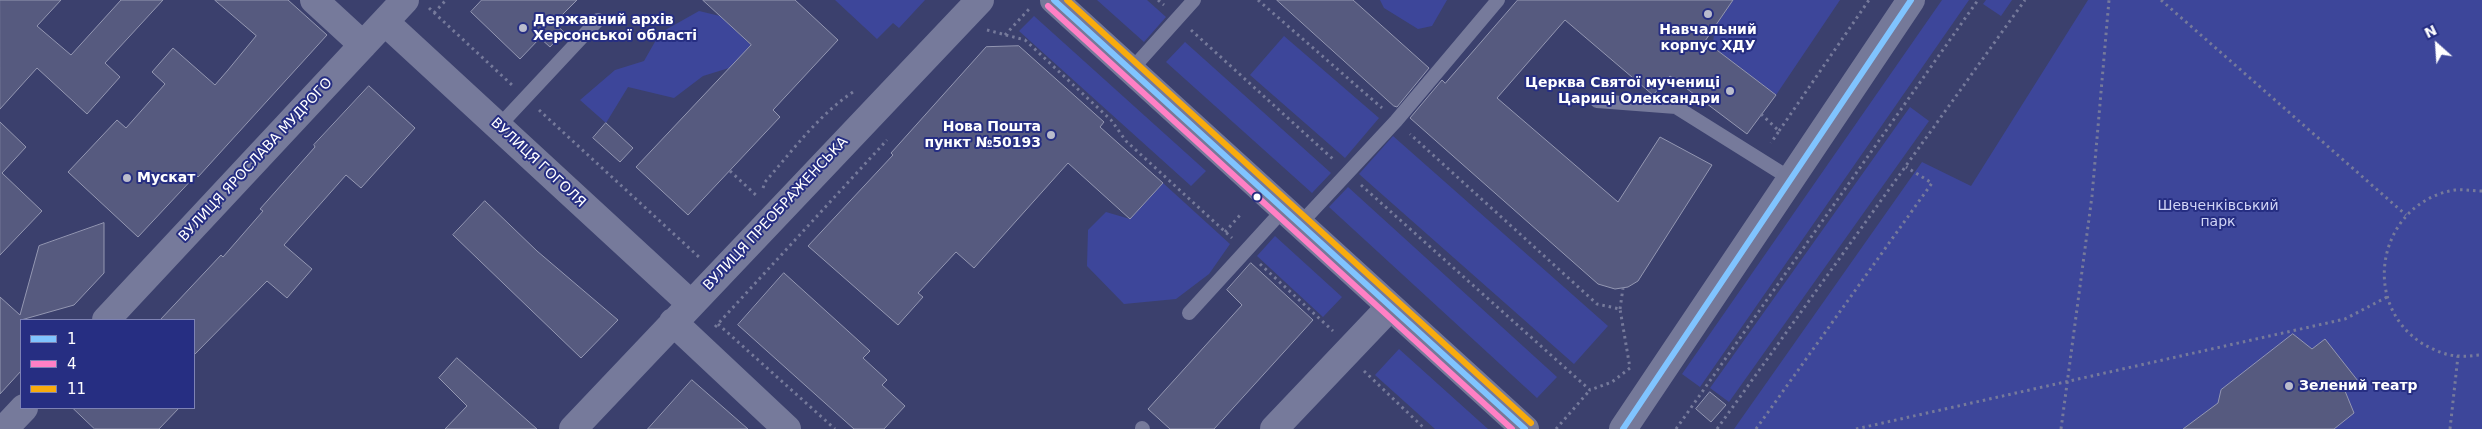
<!DOCTYPE html>
<meta charset="utf-8">
<style>
body{margin:0}
#map{position:relative;width:2482px;height:429px;overflow:hidden;background:#3b406d;font-family:"DejaVu Sans",sans-serif}
canvas{display:block}
.legend{position:absolute;left:20px;top:319px;width:175px;height:90px;box-sizing:border-box;background:#262e82;border:1px solid #7d82b4;margin:0;padding:6px 9px;list-style:none;font-size:15px;color:#fff}
.legend li{display:flex;align-items:center;gap:10px;height:25px}
.legend b{width:25px;border:1px solid #7d82b4}
.north{position:absolute;left:2412px;top:20px;width:50px;height:50px;-webkit-text-stroke:4px #262e82;paint-order:stroke;rotate:334deg;font-size:14px;font-weight:700;line-height:20px;text-align:center;color:#fff}
.north::after{content:'';display:block;margin:auto;width:18px;height:22px;background:#fff;clip-path:polygon(50% 0,100% 100%,50% 72%,0 100%)}
</style>
<div id="map">
<canvas width="2482" height="429"></canvas>
<ul class="legend">
<li><b style="height:6px;background:#80c4ff"></b>1</li>
<li><b style="height:6px;background:#ff80c5"></b>4</li>
<li><b style="height:6px;background:#f8ab0d"></b>11</li>
</ul>
<div class="north">N</div>
</div>
<script>
const context = document.querySelector('canvas').getContext('2d');
context.lineJoin = 'round';
function paint(path, color) {
  context.fillStyle = color;
  context.fill(path, 'evenodd');
}
function stroke(path, color, width, dash) {
  context.strokeStyle = color;
  context.lineWidth = width;
  context.lineCap = dash ? 'butt' : 'round';
  context.setLineDash(dash || []);
  context.stroke(path);
}
function drawText(font, color, halo, rows, align = 'center') {
  context.font = font + ' "DejaVu Sans",sans-serif';
  context.lineWidth = 4;
  context.setLineDash([]);
  context.textBaseline = 'middle';
  context.strokeStyle = halo;
  context.fillStyle = color;
  for (const [text, x, y, turn = 0] of rows) {
    context.save();
    context.translate(x, y);
    context.rotate((+turn || 0) * Math.PI / 180);
    context.textAlign = isNaN(turn) ? turn : align;
    if (halo) context.strokeText(text, 0, 0);
    context.fillText(text, 0, 0);
    context.restore();
  }
}
paint(new Path2D(`
 M835 0H925L899 28 893 23 877 39Z
 M1097 0H1147L1166 17 1144 42Z
 M1380 0H1447L1432 26 1418 29 1384 8Z
 M1733 0H1840L1776 95 1713 47 1714 29Z
 M1942 0H1969L1700 387 1682 374Z
 M1986 0H2012L2001 16 1983 4Z
 M2088 0H2482V429H1734L1922 162 1971 186Z
 M699 11 720 16 770 63 729 68 703 76 674 98 628 87 606 123 580 100 615 70 644 61 660 33Z
 M1034 16 1206 171 1191 186 1019 31Z
 M1284 36 1379 118 1345 158 1250 75Z
 M1185 42 1331 173 1312 193 1166 62Z
 M1910 107 1929 121 1729 402 1710 388Z
 M1393 136 1608 326 1574 364 1359 174Z
 M1163 183 1230 244 1209 274 1176 299 1124 304 1087 266 1088 230 1106 212 1130 219Z
 M1348 187 1557 377 1537 398 1329 207Z
 M1275 236 1342 297 1323 317 1257 256Z
 M1399 349 1488 429H1435L1375 375Z`), '#3d469a');
const building = new Path2D(`
 M0 0H61L37 26 71 55 121 0H163L105 63 120 77 87 114 37 68 0 109Z
 M215 0H288L327 35 198 177 196 175 138 237 68 172 117 120 126 128 165 84 152 72 173 48 215 85 228 70 256 36Z
 M482 0H577L554 23 564 32 550 47 540 38 520 59 471 12Z
 M703 0H795L838 40 773 110 780 117 688 215 636 167 751 45Z
 M1277 0H1353L1429 68 1397 107 1394 106Z
 M1518 0H1733L1705 41 1776 95 1747 134 1670 76 1653 95 1565 20 1497 98 1618 202 1660 137 1712 165 1638 281 1628 287 1615 289 1598 284 1410 118 1442 80 1445 83Z
 M1019 46 1104 122 1100 127 1163 183 1130 219 1068 163 974 268 956 252 918 293 923 297 898 325 808 246 893 155 891 153 986 47Z
 M369 86 415 128 361 188 346 175 284 245 312 269 287 298 267 281 194 355V320H160L221 255 223 257 263 211 260 209 315 147 314 145Z
 M0 122 26 147 2 173 42 211 0 255Z
 M606 123 633 148 620 162 593 138Z
 M485 201 537 251 618 320 581 358 453 235Z
 M104 223V273L74 305 21 320V371L0 394V297L20 315 39 246Z
 M1251 263 1313 320 1214 429H1170L1148 409 1242 305 1227 290Z
 M784 273 870 351 863 358 887 380 882 385 905 406 884 429H854L738 325Z
 M2293 334 2312 349 2325 339 2358 381 2345 391 2354 413 2334 429H2183L2218 403 2221 390Z
 M457 358 537 429H445L467 406 439 378Z
 M692 380 748 429H648Z
 M1710 392 1726 405 1711 422 1696 409Z
 M73 408H179L159 429H95Z`);
paint(building, '#565a7f');
stroke(building, '#9497b2', 1);
stroke(new Path2D(`
 M1158 0 1164 5
 M1258 0 1382 108
 M2161 0 2406 215
 M429 8 512 85
 M434 13 446 0
 M987 30 1025 40 1111 120 1126 141 1232 238
 M1191 30 1334 160
 M1005 35 1030 8
 M539 110 700 258
 M1761 114 1779 131 1771 143
 M1779 131 1869 0
 M730 171 758 197
 M1361 185 1590 390 1612 382 1630 368 1620 309 1597 304 1410 134
 M763 188 765 182C793 150 820 113 856 90
 M2482 191C2473 191 2464 189 2455 190 2379 202 2358 303 2423 344 2434 350 2447 356 2459 356 2467 357 2474 355 2482 355
 M1225 232 1241 214
 M1260 264 1333 331
 M1620 309 1623 288
 M718 324 835 429
 M715 327 887 140
 M1364 371 1425 429
 M1556 429 1590 390
 M1676 429 1978 0
 M1717 429 2025 0
 M1756 429 1932 183 1906 167
 M1856 429 2345 319 2387 297
 M2061 429 2092 196 2109 0
 M2450 429 2458 356`), '#767a9b', 3, [2.5, 4]);
stroke(new Path2D(`
 M1132 69 1194 0
 M1597 101 1676 107 1791 179
 M498 127 598 20
 M1300 224 1396 121 1498 0
 M1189 313 1284 209
 M1142 428 1143 429`), '#767a9b', 14);
stroke(new Path2D(`
 M314 0 363 45
 M385 22 691 304
 M106 320 405 0
 M673 322 787 429
 M4 429 24 408
 M573 429 980 0
 M1274 429 1390 307`), '#767a9b', 28);
stroke(new Path2D(`
 M1054 0 1525 429
 M1623 429 1911 0`), '#757999', 28);
stroke(new Path2D(`
 M1054 0 1525 429
 M1623 429 1911 0`), '#80c4ff', 6);
stroke(new Path2D(`
 M1048 6 1512 429`), '#ff80c5', 6);
stroke(new Path2D(`
 M1067 0 1531 423`), '#f8ab0d', 6);
for (const [x, y, r, color] of [
 [1708,14,5,"#babccc"],
 [523,28,5,"#babccc"],
 [1730,91,5,"#babccc"],
 [1051,135,5,"#babccc"],
 [127,178,5,"#babccc"],
 [1257,197,4.5,"#fff"],
 [2289,386,5,"#babccc"]
]) {
  const dot = new Path2D();
  dot.arc(x, y, r, 0, 2 * Math.PI);
  context.fillStyle = color;
  context.fill(dot);
  stroke(dot, '#262e82', 2);
}
drawText('bold 14px', '#fff', '#262e82', [
 ["Державний архів",533,20],
 ["Херсонської області",533,36],
 ["Навчальний",1708,30,"center"],
 ["корпус ХДУ",1708,46,"center"],
 ["Церква Святої мучениці",1720,83,"right"],
 ["Цариці Олександри",1720,99,"right"],
 ["Нова Пошта",1041,127,"right"],
 ["пункт №50193",1041,143,"right"],
 ["Мускат",137,178],
 ["Зелений театр",2299,386]
], 'left');
drawText('14px', '#fff', '#262e82', [
 ["ВУЛИЦЯ ЯРОСЛАВА МУДРОГО",256,160,-47],
 ["ВУЛИЦЯ ГОГОЛЯ",538,163,43],
 ["ВУЛИЦЯ ПРЕОБРАЖЕНСЬКА",776,214,-47]
]);
drawText('14px', '#d1d5f6', '#262e82', [
 ["Шевченківський",2218,206],
 ["парк",2218,222]
]);
</script>
